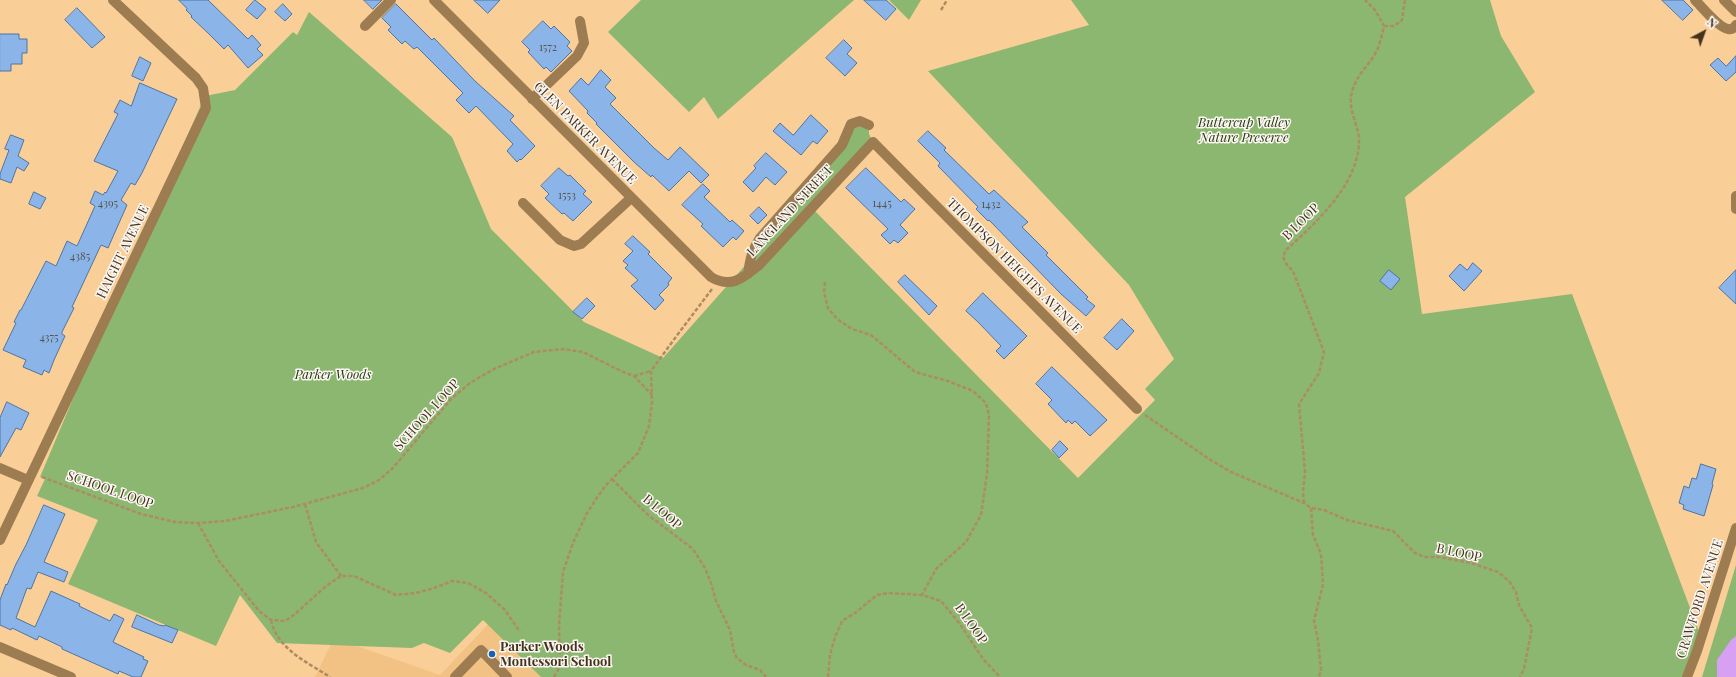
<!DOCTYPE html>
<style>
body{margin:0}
#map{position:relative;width:1736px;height:677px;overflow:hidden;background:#facf97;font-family:"Playfair Display",serif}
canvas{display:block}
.north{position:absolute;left:1684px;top:12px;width:40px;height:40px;-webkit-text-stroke:3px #fcf7f2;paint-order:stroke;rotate:41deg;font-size:11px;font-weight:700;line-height:16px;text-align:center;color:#44331c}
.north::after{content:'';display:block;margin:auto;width:14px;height:18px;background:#44331c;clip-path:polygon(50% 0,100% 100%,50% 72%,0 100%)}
</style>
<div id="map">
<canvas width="1736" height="677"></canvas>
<div class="north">N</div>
</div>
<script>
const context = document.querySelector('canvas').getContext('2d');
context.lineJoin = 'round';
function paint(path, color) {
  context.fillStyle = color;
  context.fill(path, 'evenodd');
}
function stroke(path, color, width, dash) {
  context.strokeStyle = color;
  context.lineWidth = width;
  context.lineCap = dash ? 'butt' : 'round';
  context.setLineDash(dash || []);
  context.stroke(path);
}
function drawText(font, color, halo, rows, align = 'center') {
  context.font = font + ' "Playfair Display",serif';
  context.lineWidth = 3;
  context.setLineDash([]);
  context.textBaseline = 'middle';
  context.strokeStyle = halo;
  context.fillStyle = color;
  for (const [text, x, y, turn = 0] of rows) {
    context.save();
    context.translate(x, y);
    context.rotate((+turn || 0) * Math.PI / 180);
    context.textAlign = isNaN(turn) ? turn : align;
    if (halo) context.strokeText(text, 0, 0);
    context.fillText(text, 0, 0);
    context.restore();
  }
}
paint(new Path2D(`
 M491 621 547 677H315L334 638 440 675Z`), '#f2c284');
paint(new Path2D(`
 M641 0H854L718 119 704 97 689 112 608 32Z
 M889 0H921L909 20Z
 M1071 0H1490L1501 36 1535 92 1405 197 1422 314 1572 294 1701 637 1687 677H541L483 620 450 653 424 643 412 648 277 643 240 595 216 646 68 584 98 520 37 496 45 479 40 477 120 287 205 96 235 90 293 32 297 35 309 12 452 137 491 229 584 322 663 358 749 261 750 258 842 145 851 124 869 125V134L873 142 812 208 1078 478 1155 400 1145 389 1174 359 1129 285 928 71 1089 25Z
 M1736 565V677H1702Z`), '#8cb771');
paint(new Path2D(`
 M1736 636V677H1717V660L1731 640Z`), '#d7a0f3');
const building = new Path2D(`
 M179 0H208L248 39 252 35 261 45 257 49 263 55 248 68 228 45 224 49 210 35 191 17 192 16 186 10 187 9Z
 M255 0 266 9 257 19 246 10Z
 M364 0H382L373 9Z
 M474 0H500L488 13Z
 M864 0H886L896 9 886 20Z
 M1662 0H1683L1693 10 1683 20Z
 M283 4 292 14 285 21 275 12Z
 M396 4 432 40 434 38 475 81 514 116 510 120 535 146 521 160 520 159 517 162 507 151 513 144 476 106 469 113 456 100 463 93 417 47 414 49 405 41 402 44 388 30 391 27 382 18Z
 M77 8 105 37 92 48 65 20Z
 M543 21 551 29 554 26 570 42 567 46 572 51 551 72 546 67 544 69 528 52 530 50 522 42Z
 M0 34H19V39H27V53H22V64H11V71H0Z
 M844 40 852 48 847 54 857 63 845 76 826 58Z
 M1736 56V72L1726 81 1710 65 1718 58 1726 66Z
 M140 57 151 63 143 81 132 76Z
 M601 70 611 80 605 87 616 98 610 104 654 148 668 160 680 147 709 175 701 183 689 171 669 191 652 175 651 177 634 162 596 124 597 123 587 113 588 111 569 91 581 78 588 85Z
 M140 83 177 99 142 173 135 185 131 183 121 200 127 205 108 248 101 245 72 307 74 308 62 332V334L65 336 54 360 49 373 44 370 42 375 23 367 26 360 3 350 16 323 14 322 20 310H21L46 261 56 266 67 241 77 246 95 206 90 203 95 191 103 195 105 192 106 193 118 171 94 161 118 114 114 112 120 100 131 106Z
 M811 115 828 131 817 144 813 141 801 155 773 131 780 123 793 135Z
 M928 131 946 148 944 150 989 194 994 190 1028 222 1022 227 1048 253 1046 255 1088 297 1086 299 1095 306 1086 316 1061 294 989 220 988 221 976 209 978 207 938 166 940 163 918 141Z
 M11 135 24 140 18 156 29 163 24 171 17 167 11 183 0 179V174L9 150 5 149Z
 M766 153 787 172 775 185 766 177 753 192 743 182 756 168 754 166Z
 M559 168 568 176 570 175 586 191 583 194 592 202 573 221 564 213 562 214 545 198 549 194 541 186Z
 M866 168 901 202 904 199 915 209 900 225 908 233 898 243 894 240 890 244 881 235 888 229 846 188Z
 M703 184 710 191 704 197 730 222 732 220 744 231 736 240 733 237 723 247 701 226 703 224 682 205Z
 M34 192 46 198 40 209 29 204Z
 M759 207 767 215 758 224 750 216Z
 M633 236 650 252 648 254 672 278 668 283 669 285 659 295 664 300 655 310 631 286 638 280 625 268 628 265 623 261 633 251 625 244Z
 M1473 263 1482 271 1464 291 1449 276 1460 264 1467 270Z
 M1389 270 1400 279 1391 290 1380 281Z
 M1736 270V304L1719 288Z
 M905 275 937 306 929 315 898 282Z
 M983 293 1027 336 1004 359 996 351 1001 346 978 322 966 311Z
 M587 298 595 306 582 319 573 312Z
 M1122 319 1134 331 1117 350 1104 338Z
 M1052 367 1107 420 1090 436 1075 421 1072 424 1068 420 1066 423 1048 404 1052 400 1036 384Z
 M7 402 29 413 21 430 16 428 0 457V418Z
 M1060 441 1068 449 1059 458 1052 450Z
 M1701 464 1716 469 1712 484 1713 485 1704 516 1683 509 1684 505 1679 503 1684 486 1689 488 1692 478 1696 479Z
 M44 505 65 514 44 562 68 572 64 582 38 572 31 589 27 588 16 618 35 627 51 591 80 604 79 606 110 621 114 614 124 619 113 642 144 657 143 659 148 661 141 677H133L119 671 118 674 62 649V647L39 636 37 640 12 628 11 630 0 625V600L6 584 7 585 16 564 26 545Z
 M137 615 159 625 164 626 165 625 178 630 172 643 132 627Z`);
paint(building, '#8bb5e8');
stroke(building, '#4d74a4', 1);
stroke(new Path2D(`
 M941 10 947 0
 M1384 26H1394L1402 20 1405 0
 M825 282 824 292 828 308 837 319 852 329 871 335 915 372 948 381 973 391 986 403 989 415 987 474 981 515 966 542 936 569 922 595
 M634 376 651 371
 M1145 415 1209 459 1231 472 1304 503 1311 508 1324 510 1347 520 1393 531 1415 553 1425 557H1439L1471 563 1498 572 1509 581 1516 592 1519 605 1532 628 1524 669 1520 677
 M42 477 141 514 175 522 198 523 225 521 293 507 363 488 379 480 393 468 451 399 470 383 494 369 534 352 563 349 583 352 623 372 634 376 652 395
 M612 479 647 514 693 549 705 568 711 583 716 601 730 630 734 653 737 658 746 665 760 670 766 677
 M1304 503 1303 492 1305 472 1299 404 1319 373 1324 352 1293 271 1287 265 1283 257 1286 250C1316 223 1360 183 1359 139 1358 125 1349 111 1351 97 1354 76 1367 69 1376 52 1380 45 1382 34 1384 26L1375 10 1365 0
 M305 504 316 542 341 576
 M1311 508 1313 535 1321 554 1323 584 1314 621 1318 640 1321 670 1319 677
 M198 523 219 561 259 611 271 620 285 621 294 615 326 586 341 576H354L396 595 416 593 434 588 452 581 468 583 486 593 505 610 520 632
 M271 620C277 649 307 662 330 677
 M554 677 559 668 560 662 559 625 563 572 573 543 587 513 598 496 607 484 638 453 649 426 652 403 651 371 678 334 712 289
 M828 677 830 655 835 637 842 621 855 613 877 595 888 593 922 595 941 601 960 624 983 659 1000 677`), '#ac8c62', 2.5, [4, 2]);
stroke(new Path2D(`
 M434 0 711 277C731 289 743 278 759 265L873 142 1137 409
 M1695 0C1702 7 1719 28 1728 29 1731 30 1734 28 1736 25
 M1724 0 1736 12
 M365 26 391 0
 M532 99 577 56 584 43 580 21
 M1736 196V209
 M523 203 560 240 574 246 581 244 631 198
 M748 274C750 259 752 250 760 238L842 145 851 124 860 121 869 125
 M0 468 28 480
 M0 540 206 108 203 88 196 78 113 0
 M0 647 71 677
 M455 677 481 650 507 677
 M1687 677 1697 651 1736 528`), '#9d7c51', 10);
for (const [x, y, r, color] of [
 [492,654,4,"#1763b2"]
]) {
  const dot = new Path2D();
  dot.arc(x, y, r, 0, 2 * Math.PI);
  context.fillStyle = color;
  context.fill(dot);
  stroke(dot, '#fcf7f2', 1.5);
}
drawText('11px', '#56544f', null, [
 ["1572",548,48],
 ["1553",567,196],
 ["4395",108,204],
 ["1445",882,204],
 ["1432",991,205],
 ["4385",80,257],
 ["4375",49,338]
]);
drawText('italic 13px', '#233c0f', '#fcf7f2', [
 ["Buttercup Valley",1244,123],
 ["Nature Preserve",1244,138],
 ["Parker Woods",333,375]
]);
drawText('13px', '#44331c', '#fcf7f2', [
 ["GLEN PARKER AVENUE",585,133,45],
 ["LANGLAND STREET",790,211,-47],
 ["B LOOP",1301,222,-45],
 ["HAIGHT AVENUE",123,252,-64],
 ["THOMPSON HEIGHTS AVENUE",1014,266,45],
 ["SCHOOL LOOP",427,415,-48],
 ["SCHOOL LOOP",110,490,19],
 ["B LOOP",662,512,40],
 ["B LOOP",1459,553,12],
 ["CRAWFORD AVENUE",1700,599,-72],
 ["B LOOP",971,624,55]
]);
drawText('bold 13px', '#44331c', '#fcf7f2', [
 ["Parker Woods",500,647],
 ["Montessori School",500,662]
], 'left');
</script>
